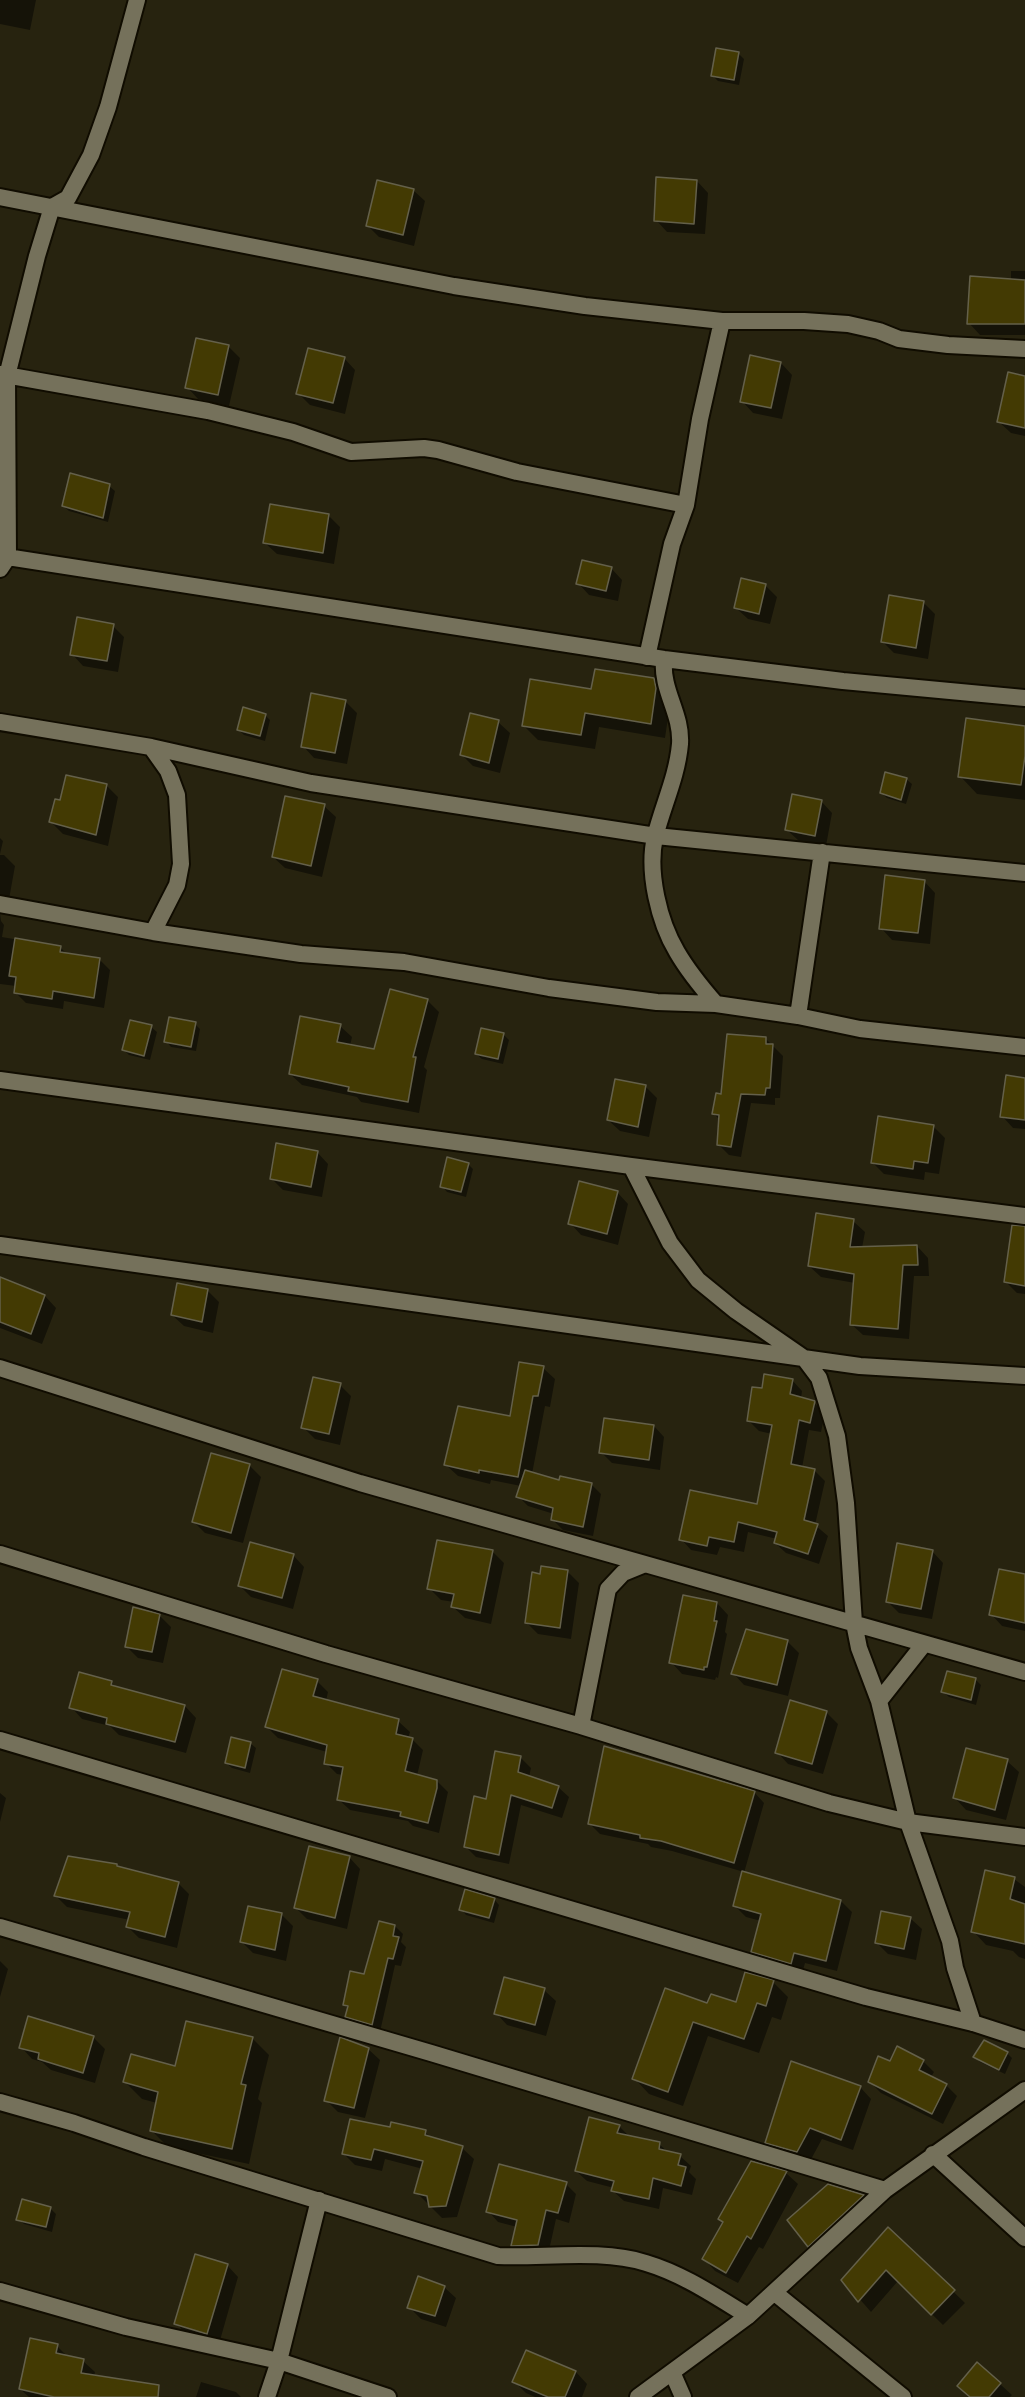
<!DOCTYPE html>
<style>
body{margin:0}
canvas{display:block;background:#27230f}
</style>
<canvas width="1025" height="2397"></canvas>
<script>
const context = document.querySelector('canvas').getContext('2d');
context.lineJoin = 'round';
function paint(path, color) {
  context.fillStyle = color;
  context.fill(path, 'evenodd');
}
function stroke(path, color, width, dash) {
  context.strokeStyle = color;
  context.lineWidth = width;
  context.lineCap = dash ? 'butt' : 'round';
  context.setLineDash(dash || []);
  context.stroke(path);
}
paint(new Path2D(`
 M0 0H36L30 30 0 24Z
 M739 54 744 59 739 85 718 81 712 75Z
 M697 181 708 193 705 234 667 232 656 220Z
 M413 190 425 201 414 246 379 237 368 226Z
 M1011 271H1025V335H980L969 323 1011 280Z
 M228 346 240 358 229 406 198 399 187 387Z
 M344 358 355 370 345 414 310 405 298 393Z
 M781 363 792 375 782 419 753 413 742 401Z
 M1025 377V436L1011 433 999 422Z
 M109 486 115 491 108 522 69 511 63 506Z
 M328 515 340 527 334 564 277 554 265 543Z
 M611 568 622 580 618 601 589 595 578 583Z
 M765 585 777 597 770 624 748 619 736 608Z
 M924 603 935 614 928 659 894 653 883 642Z
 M113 626 124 637 118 672 83 666 72 654Z
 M654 680 669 695 670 704 665 738 599 727 595 749 538 740 523 725 592 691Z
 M345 701 357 713 347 764 314 758 303 746Z
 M265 715 270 720 265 741 244 735 238 729Z
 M498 722 510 733 500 773 473 766 462 755Z
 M1025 728V800L977 794 960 776Z
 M906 779 912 784 906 804 887 798 881 793Z
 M106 785 118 797 108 846 63 834 51 822 61 802Z
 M821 801 832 813 826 846 799 841 787 830Z
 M324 806 336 817 322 877 285 868 273 857Z
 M0 838 3 841 0 854Z
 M0 855H4L15 866 8 905 0 913 1 921 4 925 2 937 60 947 67 954 99 959 110 970 104 1008 64 1001 63 1009 26 1003 15 992 16 986 0 984Z
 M924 881 935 893 930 944 892 940 881 928Z
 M427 1000 439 1012 424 1067 427 1070 419 1113 361 1102 357 1097 302 1085 290 1074 340 1026 352 1037 350 1046 375 1051Z
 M195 1024 200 1029 196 1051 171 1047 166 1041Z
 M151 1027 157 1032 150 1060 129 1055 124 1050Z
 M504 1035 509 1040 503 1064 482 1059 476 1054Z
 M766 1039 783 1056 780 1098H775V1105L751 1103 741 1157 729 1155 718 1144 720 1120 713 1113 723 1095Z
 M1025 1079V1129L1013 1128 1002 1116Z
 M646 1087 657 1098 649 1137 620 1131 608 1120Z
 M933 1126 945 1138 939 1174 925 1172 924 1180 884 1174 872 1162Z
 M317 1152 328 1164 322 1197 283 1190 271 1178Z
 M468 1164 473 1169 466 1197 447 1192 442 1186Z
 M617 1192 628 1204 618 1245 581 1235 570 1223Z
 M853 1221 865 1232 862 1248 917 1246 928 1258 929 1276H914L909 1339 863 1335 851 1324 855 1283 821 1277 809 1266Z
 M1025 1235V1294L1017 1293 1006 1282Z
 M0 1279 45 1296 56 1308 42 1344 0 1328Z
 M179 1285 208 1291 219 1302 213 1333 184 1326 172 1315Z
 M543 1368 555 1379 550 1407 545 1406 532 1474 560 1482 591 1484 601 1494 593 1536 563 1530 553 1520 554 1514 528 1506 518 1496 521 1486 491 1480 490 1484 458 1476 446 1465 511 1418Z
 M792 1380 802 1391 801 1399 814 1403 825 1413 821 1432 809 1430 802 1468 815 1471 825 1481 815 1525 828 1536 819 1564 786 1553 775 1543 777 1539 748 1532 744 1552 720 1547 717 1555 691 1550 681 1539 758 1506 772 1434 759 1431 749 1421 763 1390Z
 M340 1385 351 1396 340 1445 315 1439 303 1427Z
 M654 1426 664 1437 660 1470 612 1463 601 1452Z
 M250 1466 261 1477 243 1543 205 1533 194 1522Z
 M492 1551 504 1563 491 1624 465 1618 453 1607 454 1602 441 1600 429 1588Z
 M932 1551 943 1563 932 1619 899 1613 887 1601Z
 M293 1555 304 1567 293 1609 251 1597 240 1586Z
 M567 1571 579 1583 571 1639 538 1634 527 1623 541 1575Z
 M1025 1575V1631L1002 1626 991 1614Z
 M717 1603 728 1615 725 1632 727 1634 718 1678 716 1677 715 1680 682 1674 671 1662Z
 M159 1615 171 1627 163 1663 138 1658 127 1647Z
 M787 1641 799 1653 788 1696 744 1685 733 1673Z
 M948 1672 976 1680 981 1685 976 1705 949 1697 943 1692Z
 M317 1681 328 1692 326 1701 398 1721 410 1732 408 1738 412 1739 423 1750 417 1776 437 1781 448 1792 439 1833 413 1826 408 1821 350 1810 338 1799 343 1775 337 1774 326 1763 327 1752 278 1738 267 1727Z
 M111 1682 117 1688 185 1706 196 1718 186 1753 119 1735 110 1726 82 1719 71 1707Z
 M826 1712 838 1724 823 1774 788 1764 777 1752Z
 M250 1743 256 1748 250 1773 232 1768 226 1763Z
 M520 1757 531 1768 529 1777 558 1787 569 1797 562 1818 521 1805 509 1864 476 1857 466 1847 487 1800Z
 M1007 1761 1019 1772 1006 1820 966 1810 955 1798Z
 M754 1792 764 1803 744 1873 841 1901 852 1912 837 1971 805 1963 802 1974 764 1963 753 1951 761 1921 746 1917 735 1906 744 1872 672 1851 651 1847 648 1844 600 1834 590 1824Z
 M0 1793 6 1798 0 1822Z
 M349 1857 360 1869 347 1929 307 1919 296 1908Z
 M117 1865 120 1868 178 1883 189 1894 177 1948 139 1938 128 1927 130 1920 67 1907 56 1896Z
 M1014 1879 1025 1887V1959L1019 1957 1013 1951 986 1945 973 1931Z
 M494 1899 499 1905 494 1923 466 1915 461 1909Z
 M282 1915 293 1926 286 1961 253 1953 242 1942Z
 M910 1918 922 1929 916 1960 888 1954 877 1943Z
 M395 1926 403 1934 401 1942 406 1947 401 1966 395 1965 380 2032 355 2025 347 2017 349 2009 344 2005 365 1976Z
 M0 1961 8 1969 0 1997Z
 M773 1982 788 1997 781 2020 772 2017 759 2053 708 2036 683 2106 649 2094 634 2078 708 2005 737 2004Z
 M544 1990 556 2001 546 2036 507 2025 496 2013Z
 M93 2037 105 2049 95 2083 51 2070 42 2062 32 2059 21 2047Z
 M252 2038 269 2055 258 2099 262 2103 249 2164 168 2147 151 2130 157 2103 142 2099 125 2082 176 2068Z
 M341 2039 366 2047 380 2060 365 2118 338 2112 326 2100Z
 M1007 2053 1012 2058 1005 2074 980 2062 975 2057Z
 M923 2061 934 2072 931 2077 946 2085 957 2096 943 2124 881 2093 870 2082 890 2063Z
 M860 2087 871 2099 853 2150 822 2139 809 2163 778 2154 767 2142Z
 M619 2126 630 2137 659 2144 669 2153 680 2156 691 2166 689 2172 696 2179 692 2195 663 2188 659 2209 624 2201 613 2191 614 2188 587 2181 576 2171Z
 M391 2129 425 2132 432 2139 462 2148 474 2159 457 2217 442 2218 416 2192 423 2169 385 2159 382 2171 355 2165 344 2154Z
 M752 2162 786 2173 798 2184 763 2249 759 2247 738 2283 715 2271 704 2259 724 2224 719 2219Z
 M566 2184 576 2194 569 2223 556 2219 548 2255 523 2256 513 2245 517 2227 498 2222 488 2211Z
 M828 2185 863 2196 874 2207 820 2257 809 2246Z
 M50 2208 56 2214 52 2232 24 2224 18 2219Z
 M889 2229 965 2303 943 2325 898 2281 871 2312 843 2280Z
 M227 2265 238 2277 219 2344 187 2335 176 2323Z
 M444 2287 456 2298 446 2327 421 2319 409 2307Z
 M57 2346 69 2358 83 2361 95 2372 94 2377 156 2397H29L20 2389Z
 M527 2352 576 2372 587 2384 582 2397H535L526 2393 514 2381Z
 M201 2382 236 2392 241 2397H196Z
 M1000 2384 1012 2395 1010 2397H970L959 2386Z`), '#0007');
const building = new Path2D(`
 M716 48 739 52 734 80 711 76Z
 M656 177 697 180 694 224 654 221Z
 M377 180 414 189 403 235 366 226Z
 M970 276 1025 280V324H967Z
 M196 338 229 345 218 395 185 388Z
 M308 348 345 357 333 403 296 394Z
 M750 355 781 362 771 408 740 402Z
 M1008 372 1025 376V428L997 422Z
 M70 473 110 484 103 518 62 506Z
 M270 504 329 514 323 553 263 543Z
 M582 560 612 567 606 591 576 584Z
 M741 578 766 584 759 614 734 608Z
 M889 595 924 601 916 648 881 642Z
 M77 617 114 624 107 661 70 655Z
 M595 669 654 678 656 688 651 724 585 713 581 735 522 726 530 679 591 689Z
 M311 693 346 700 335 753 301 747Z
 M243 707 266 714 260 736 237 730Z
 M470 713 499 720 489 763 460 755Z
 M966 718 1025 726V756L1021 785 958 777Z
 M885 772 907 778 901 800 880 793Z
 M66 775 107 784 96 835 49 822 55 799 60 800Z
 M792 794 822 800 815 836 785 830Z
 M285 796 325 804 311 866 272 857Z
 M885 875 925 880 918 933 879 929Z
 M15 938 61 946 60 952 100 958 94 998 53 991 52 999 14 993 16 977 9 976Z
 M390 989 428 999 413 1057H416L408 1102 348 1091 349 1087 289 1074 300 1016 341 1024 337 1042 374 1049Z
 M169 1017 196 1022 191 1047 164 1042Z
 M130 1020 152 1025 144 1056 122 1050Z
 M481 1028 504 1033 498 1059 475 1054Z
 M727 1034 766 1037V1044H773L770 1088H766L765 1095 741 1094 731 1147 717 1145 719 1115 712 1114 716 1093 721 1094Z
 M1006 1075 1025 1078V1120L1000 1117Z
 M615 1079 646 1085 638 1127 607 1120Z
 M878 1116 934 1125 928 1163 914 1161 913 1169 871 1163Z
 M276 1143 318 1151 311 1187 270 1179Z
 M447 1157 469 1163 461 1192 440 1187Z
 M579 1181 618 1191 607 1234 568 1224Z
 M816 1213 854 1219 850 1247 917 1245 918 1265H903L898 1329 850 1325 854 1274 808 1266Z
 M1012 1225 1025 1226V1286L1004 1282Z
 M0 1277 45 1295 31 1334 0 1322Z
 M177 1283 208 1289 202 1322 171 1315Z
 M519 1362 544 1366 538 1396H533L518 1477 479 1470V1473L444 1465 458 1406 510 1416Z
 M764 1374 793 1379 790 1394 815 1401 810 1423 799 1420 791 1464 815 1469 804 1520 818 1524 808 1554 774 1543 777 1532 738 1522 734 1542 709 1537 707 1546 679 1540 690 1490 757 1504 772 1425 747 1421 752 1387 762 1388Z
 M313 1377 341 1383 329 1434 301 1428Z
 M604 1418 654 1425 649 1460 599 1453Z
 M211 1453 250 1464 231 1533 192 1522Z
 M525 1470 559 1480 560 1476 592 1483 583 1527 551 1520 553 1508 516 1497Z
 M437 1540 493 1550 480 1613 451 1607 454 1594 427 1589Z
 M250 1542 294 1554 282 1598 238 1586Z
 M897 1543 933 1550 921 1609 886 1602Z
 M541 1566 568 1570 560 1628 525 1623 532 1572 540 1574Z
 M999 1569 1025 1574V1623L989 1615Z
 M683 1595 717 1602 714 1621H717L707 1667H704V1670L669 1663Z
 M133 1607 160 1614 152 1652 125 1647Z
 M746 1629 788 1640 777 1685 731 1674Z
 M282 1669 318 1679 313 1696 399 1719 396 1734 413 1738 405 1771 437 1780V1788L428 1823 400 1816 401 1812 337 1800 343 1767 324 1764 327 1745 265 1727Z
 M947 1671 976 1678 971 1700 941 1692Z
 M79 1672 112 1681 111 1685 185 1705 175 1742 106 1724 107 1718 69 1708Z
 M790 1700 827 1711 812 1764 775 1753Z
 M231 1737 251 1742 245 1768 225 1763Z
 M604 1746 755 1791 734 1863 661 1841 640 1838V1835L588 1824Z
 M966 1748 1008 1759 995 1810 953 1798Z
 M495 1751 521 1756 518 1772 559 1786 552 1808 511 1795 499 1855 464 1847 474 1796 486 1799Z
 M309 1846 350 1856 335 1918 294 1908Z
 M68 1856 117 1864V1866L179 1882 165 1937 126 1927 130 1912 54 1896Z
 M985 1870 1015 1877 1010 1899 1025 1904V1944L971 1932Z
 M742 1871 841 1900 826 1961 794 1953 791 1964 751 1952 761 1914 733 1906Z
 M465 1889 495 1898 489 1918 459 1910Z
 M248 1906 282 1913 275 1950 240 1942Z
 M881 1911 911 1917 904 1949 875 1943Z
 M379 1921 395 1925 393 1936 399 1937 393 1959 388 1958 372 2025 345 2017 348 2006 343 2005 350 1971 364 1974Z
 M745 1972 774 1980 766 2006 757 2003 744 2039 693 2022 668 2092 632 2079 665 1988 707 2003 711 1994 736 2002Z
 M504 1977 545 1988 535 2025 494 2014Z
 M28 2016 94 2036 83 2073 38 2059 39 2053 19 2048Z
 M186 2021 253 2037 241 2084 246 2085 232 2149 150 2131 158 2092 123 2082 131 2054 175 2066Z
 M340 2037 369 2048 354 2108 324 2101Z
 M984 2040 1008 2052 999 2070 973 2057Z
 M897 2046 924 2060 919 2070 947 2084 932 2114 868 2082 878 2056 890 2061Z
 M791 2061 861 2086 841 2140 810 2128 797 2152 765 2143Z
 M589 2117 620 2125 617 2133 660 2142 659 2149 681 2154 678 2165 686 2167 681 2186 653 2178 649 2199 611 2191 614 2181 575 2171Z
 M350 2119 390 2127 391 2122 426 2130 425 2135 463 2146 446 2206 429 2207 427 2196 414 2193 423 2161 374 2149 371 2160 342 2154Z
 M751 2161 787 2171 751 2239 747 2236 726 2273 702 2259 723 2222 718 2219Z
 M499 2164 567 2182 558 2213 546 2210 538 2245 511 2246 517 2220 486 2212Z
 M828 2184 864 2195 808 2247 787 2220Z
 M22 2199 51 2207 46 2227 16 2220Z
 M888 2227 955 2290 931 2315 886 2270 858 2302 841 2280Z
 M195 2254 228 2264 207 2334 174 2324Z
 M418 2276 445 2286 435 2316 407 2308Z
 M30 2338 58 2344 56 2353 84 2359 81 2373 159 2385 158 2397H54L19 2389Z
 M526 2350 576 2371 565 2397H548L512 2382Z
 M977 2362 1001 2383 989 2397H970L957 2386Z`);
paint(building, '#433a03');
stroke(building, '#64604a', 1.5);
const minor = new Path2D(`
 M0 197 454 286 585 306 722 321H804L848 324 879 331 899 339 948 345 1025 349
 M0 374 208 411 293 432 351 452 424 448 438 450 517 472 686 505
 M0 556 664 659 843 681 1025 698
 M0 569 8 557 7 376 37 256 52 207 68 198 91 155 108 107 137 0
 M647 657 672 544 686 505 700 419 722 321
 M664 659C661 691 682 713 680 744 677 777 663 805 655 837 647 872 659 922 677 952 688 971 702 988 716 1004
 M0 722 151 747 311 783 656 836 1025 873
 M151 747 168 771 177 795 181 864 177 885 153 932
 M0 904 153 932 301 954 404 962 549 988 657 1002 716 1004 798 1016 860 1029 1025 1047
 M798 1016 822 852
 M0 1080 631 1166 1025 1216
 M631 1166 670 1243 698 1280 736 1311 804 1358 819 1378 837 1436 846 1503 854 1623 859 1648 879 1701 908 1822 950 1941 955 1968 973 2023
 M0 1245 860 1366 1025 1376
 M0 1368 360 1483 1025 1672
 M0 1554 326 1654 581 1726 829 1803 908 1822 1025 1837
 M879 1701 924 1644
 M581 1726 608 1589 623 1573 645 1564
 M0 1740 866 1997 973 2023 1025 2040
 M0 1927 431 2053 885 2190
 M0 2102 74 2123 144 2147 498 2256C544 2258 602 2249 646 2263 683 2274 715 2296 748 2316
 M933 2154 1025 2238
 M0 2291 126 2327 279 2361 388 2397
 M775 2293 903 2397
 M672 2372 683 2397
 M267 2397 279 2361 319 2200
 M638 2397 748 2316 885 2190 1025 2090`);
stroke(minor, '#100c00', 20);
stroke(minor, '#75715b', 16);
</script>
